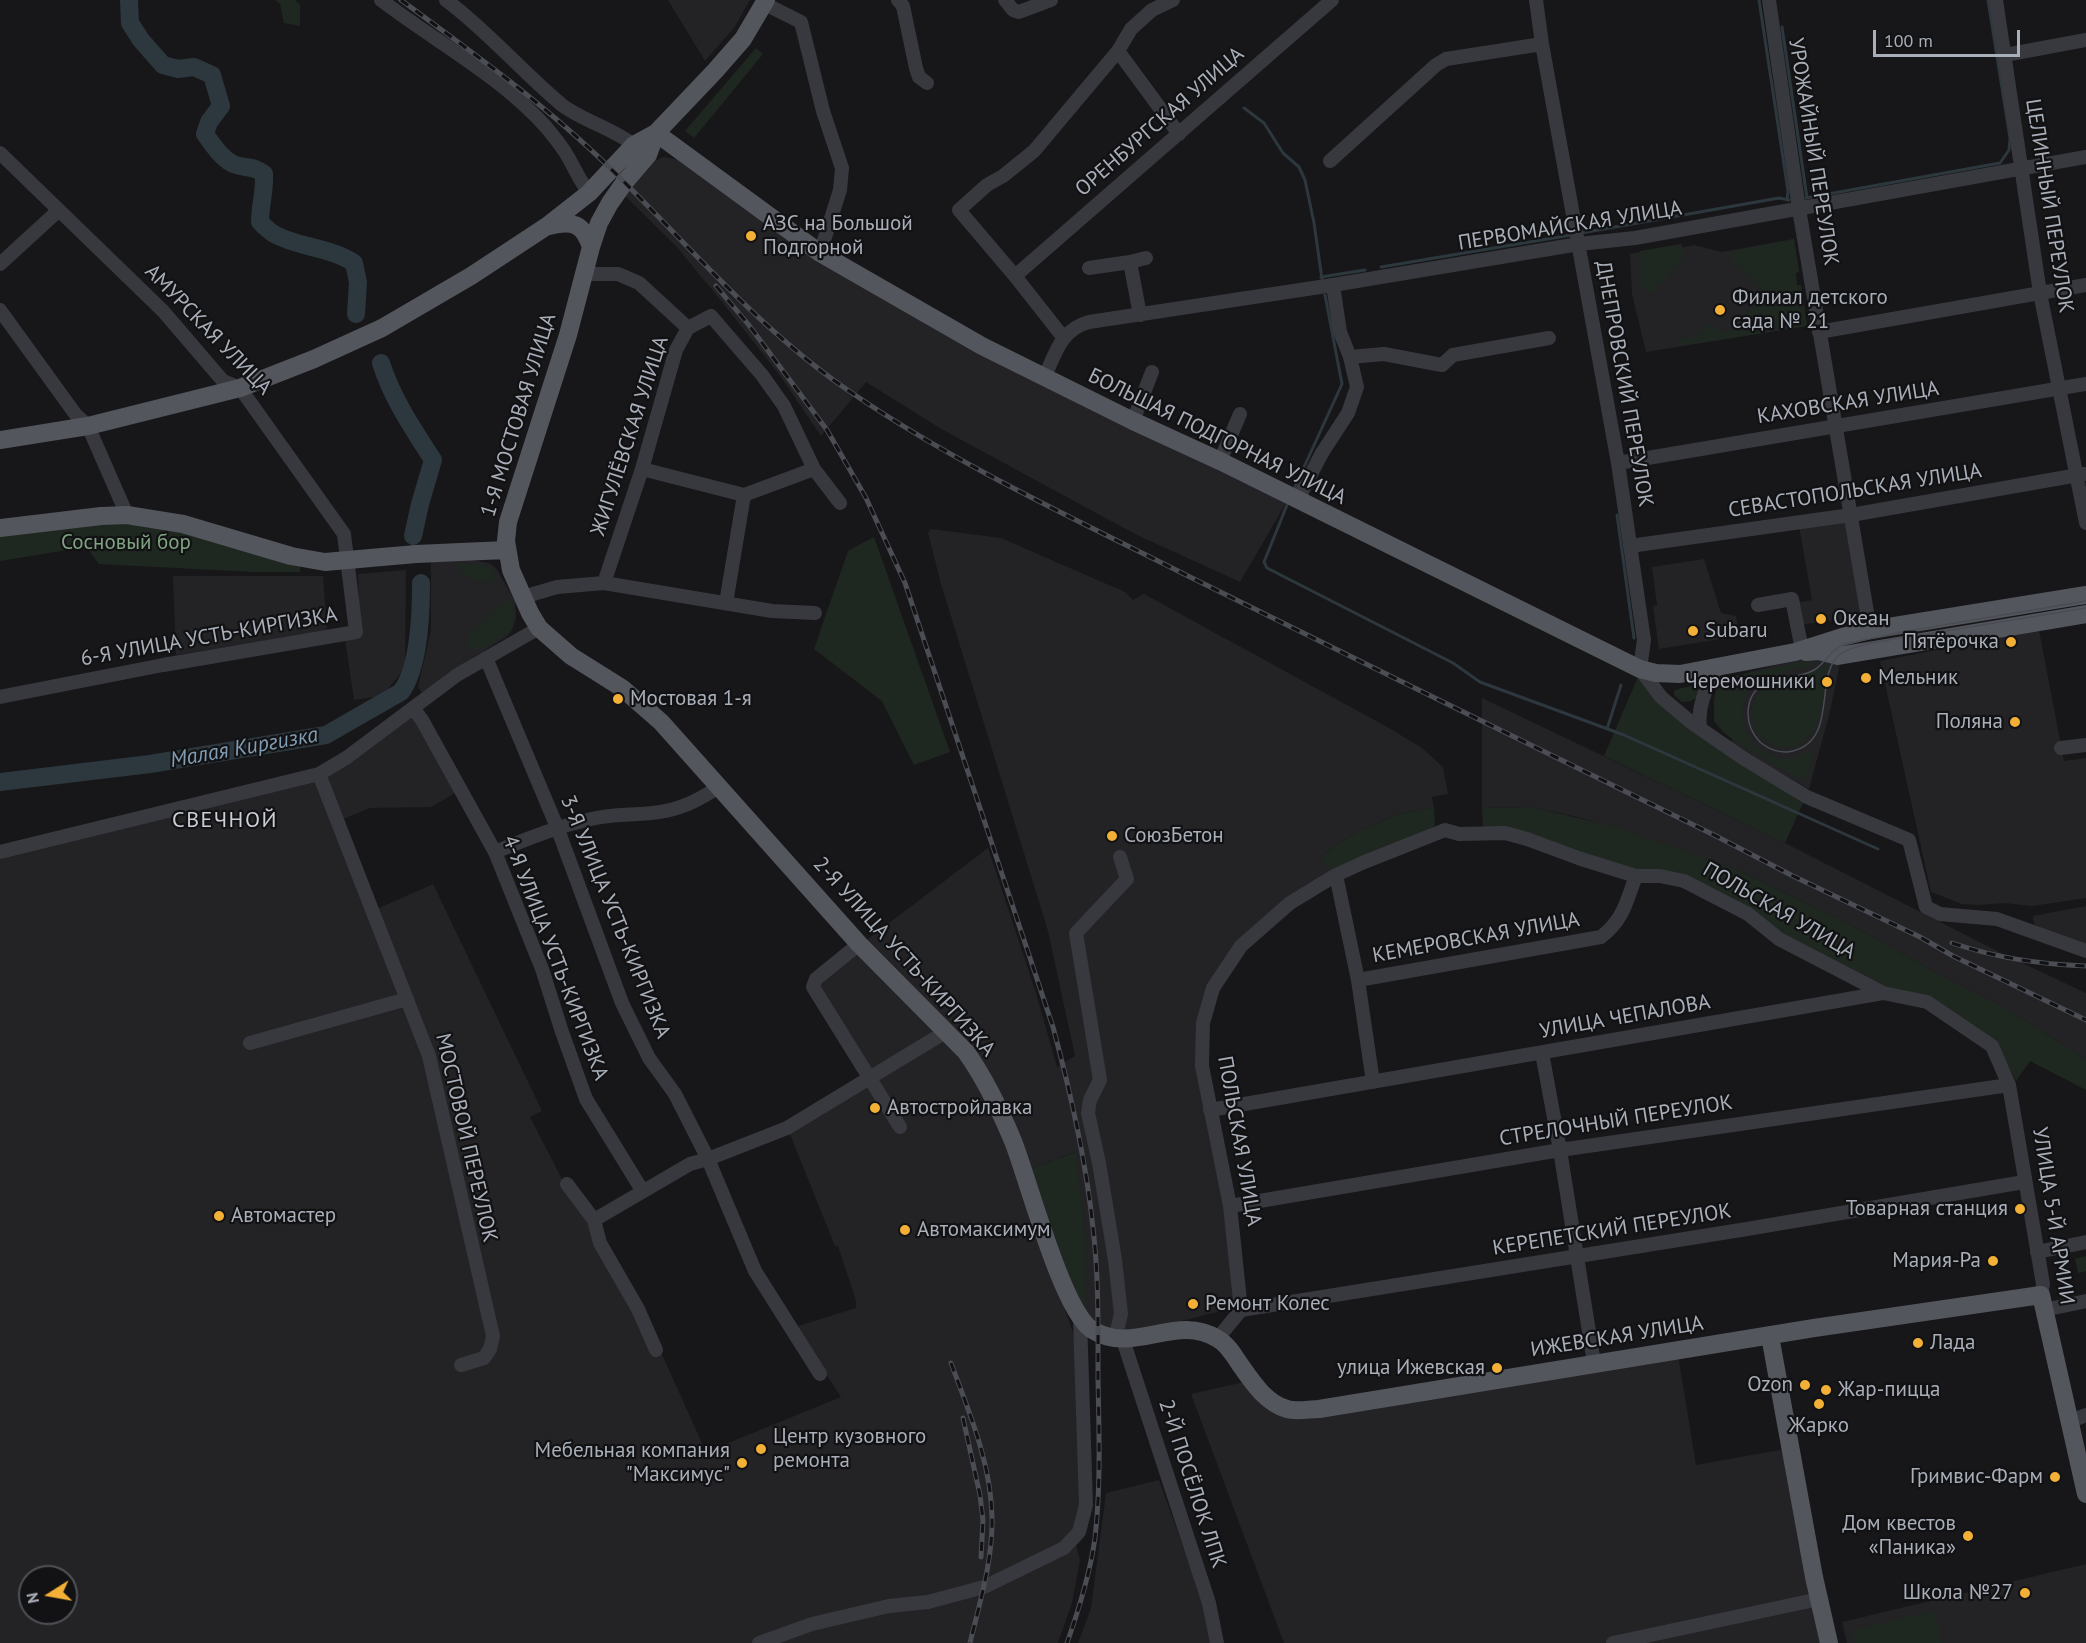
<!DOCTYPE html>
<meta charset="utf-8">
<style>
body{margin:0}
#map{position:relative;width:2086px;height:1643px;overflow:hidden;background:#171719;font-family:"PT Sans",sans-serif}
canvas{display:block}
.north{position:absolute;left:18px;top:1565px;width:60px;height:60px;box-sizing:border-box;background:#121214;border:2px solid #4e5156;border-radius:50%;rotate:259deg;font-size:16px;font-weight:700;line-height:24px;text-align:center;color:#a9afb9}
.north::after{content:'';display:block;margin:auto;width:21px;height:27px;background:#f3b036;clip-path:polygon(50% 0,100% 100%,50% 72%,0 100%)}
.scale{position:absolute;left:1873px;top:30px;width:147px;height:27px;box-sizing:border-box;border:3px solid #a9afb9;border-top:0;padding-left:8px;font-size:18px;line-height:21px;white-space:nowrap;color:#a9afb9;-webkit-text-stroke:4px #121214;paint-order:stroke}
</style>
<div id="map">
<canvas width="2086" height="1643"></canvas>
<div class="north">N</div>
<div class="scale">100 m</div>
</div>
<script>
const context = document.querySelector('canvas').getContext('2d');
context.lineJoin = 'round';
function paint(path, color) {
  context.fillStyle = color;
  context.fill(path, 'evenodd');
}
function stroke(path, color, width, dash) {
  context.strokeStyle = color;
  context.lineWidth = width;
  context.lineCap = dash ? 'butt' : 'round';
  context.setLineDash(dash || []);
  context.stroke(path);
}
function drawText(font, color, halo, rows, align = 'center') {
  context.font = font + ' "PT Sans",sans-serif';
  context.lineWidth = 4.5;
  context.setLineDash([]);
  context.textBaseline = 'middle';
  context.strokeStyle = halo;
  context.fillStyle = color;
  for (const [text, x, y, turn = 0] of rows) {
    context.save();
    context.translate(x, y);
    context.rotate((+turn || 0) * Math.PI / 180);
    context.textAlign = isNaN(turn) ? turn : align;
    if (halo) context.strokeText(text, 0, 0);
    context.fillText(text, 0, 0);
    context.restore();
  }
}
paint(new Path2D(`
 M668 0H750L734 28 705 61Z
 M664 157 679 160 815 255 1286 503 1240 582 1135 534 943 430 866 382 821 436 781 377 723 303 675 245 623 194 651 162Z
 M1794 239 1799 272 1796 273 1797 285H1801L1807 326 1646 352 1632 294 1630 254 1681 244 1682 248 1694 245 1722 252Z
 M1845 521 1860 609 1859 623 1846 624 1834 620 1800 625 1796 603 1812 600 1799 526Z
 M931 529 1001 538 1125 592 1133 600 1144 594 1389 728 1422 748 1443 767 1448 794 1432 797 1434 807 1400 814 1356 832 1321 856 1334 871 1238 943 1198 1024 1226 1207 1238 1307 1136 1332 1108 1330 1085 1313V1232L1075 1152 1029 1169 989 1077 864 942 988 848 1036 993 1057 1067 1075 1056 1048 931 941 584 928 533Z
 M431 558 471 560 489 563 496 568 515 601 516 618 511 632 506 637 448 673 422 693 418 687 431 630Z
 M1704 559 1721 613 1736 616 1739 636 1659 649 1653 606 1657 605 1652 567Z
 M406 570 405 668 382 696 354 700 345 639 360 635 358 574Z
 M173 576H323L327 631 176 655Z
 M2039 630 2064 761 2086 758V898L2032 906 2004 903 1979 905 1962 904 1931 892 1880 661Z
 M1811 656 1841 659 1829 715 1809 789 1746 753 1731 743 1750 672Z
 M1482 698 1785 843 2001 953 2086 993V1059L2000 1005 1931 970 1844 921 1731 867 1623 830 1577 817 1532 807 1482 808Z
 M412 716 457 792 431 807 370 808 343 819 325 775Z
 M317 780 433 1053 377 909 433 884 542 1111 530 1117 565 1185 591 1222 660 1350 706 1452 841 1397 795 1327 856 1308V1301L838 1246H835L789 1132 947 1038 966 1056 1015 1158 1077 1345 1081 1509 1073 1533 1080 1560 1072 1603 1058 1643H0V857ZM30 1577H66V1613H30Z
 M2086 906V952L2034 924 2033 916Z
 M856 950 939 1031 871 1074 816 986Z
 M1678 1355 1696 1465 1785 1449 1823 1643H1284L1191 1394 1244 1382 1270 1406Z
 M1159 1480 1204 1605 1211 1643H1078L1091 1608 1106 1493Z
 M2086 1564V1643H1847L1842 1622Z`), '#232326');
paint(new Path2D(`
 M275 0H295L300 5V26L284 23 280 4Z
 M756 48 763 54 694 138 685 131Z
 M1794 239 1799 272 1796 273 1797 285H1801L1807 326 1681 346 1679 340 1695 337 1709 324 1723 331 1731 330 1762 297 1760 288 1733 261 1731 251Z
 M1681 244 1685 252 1681 262 1654 291H1645L1641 287 1640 251Z
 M102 521 182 528 301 563 300 572H254L99 564 86 547 0 561V535Z
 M874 537 950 752 914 765 882 701 814 649 848 551Z
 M454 563C468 564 491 561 496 576L491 582C475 582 462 577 454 563Z
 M505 601 512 602C514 611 514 619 511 627 506 638 480 653 469 649L467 641 470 632Z
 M1810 660 1812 666C1797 669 1780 672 1766 678 1710 702 1765 787 1810 749L1812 750 1814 752 1810 773 1804 780 1799 779 1739 744 1724 733 1714 721V701L1716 689 1729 677Z
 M1828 662 1830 663C1824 683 1824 713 1814 730 1788 775 1726 724 1762 691 1778 676 1807 680 1828 662Z
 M1638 677 1740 762 1803 803 1785 843 1604 756Z
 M1696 685 1701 689 1698 697 1691 701 1682 702 1674 695V691L1678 689Z
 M1434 807 1435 825 1428 832 1334 871 1324 865 1321 856 1356 832 1400 814Z
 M1532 807 1619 828 1731 867 1844 921 1931 970 2000 1005 2086 1059V1090L2030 1061 2016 1081 1997 1045 1660 871 1637 869 1483 829 1482 808Z
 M1076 1152 1085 1232V1313L1065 1275 1029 1169Z
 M2086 1256V1271L2078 1273 2075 1259Z
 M1934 1611 1942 1643H1855L1852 1630Z`), '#1f2820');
stroke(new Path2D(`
 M1759 0 1788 191 1787 200
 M1782 27 1807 198
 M1244 108 1264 123 1283 153 1299 167 1305 180 1314 223 1322 279
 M1806 198 2000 163 2009 150 2010 138 1988 0
 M1581 233 1779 198 1789 200
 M1381 267 1571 235
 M1321 277 1365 270
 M1294 489 1342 384 1325 295
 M1287 505 1264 562 1267 568 1453 663 1480 682 1624 735 1878 849
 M1617 515 1634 638
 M1607 729 1621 685`), '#2d373e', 3);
stroke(new Path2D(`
 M129 0 130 23 141 40 163 65 178 69 194 67 212 75 221 106 209 122 205 134C213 145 223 161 236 165 249 169 252 165 264 174 265 191 260 205 260 222 264 226 269 231 274 234 299 248 330 247 354 263L358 282 356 314
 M381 363C392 398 413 429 433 460L420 504 413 536
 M0 782 150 764 326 735 401 692C419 668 421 613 421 583`), '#2d373e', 18);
stroke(new Path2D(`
 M381 0C436 42 499 75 546 127 554 137 562 146 568 157 575 169 580 181 589 193
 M446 0C488 31 522 72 562 105 583 121 612 128 634 145
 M898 0 903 6 916 68 919 77 927 83
 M1005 0 1013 10 1019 12 1051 0
 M1536 0 1542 44 1618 463 1644 640 1640 669 1661 697 1692 723 1743 758 1807 797 1909 840 1926 907 1940 914 1997 919 2086 951
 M1769 0 1799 209 1870 630
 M1996 0 2040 293 2086 523
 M765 4 801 22 823 111 842 168 840 190 820 253
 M1118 51 1179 134
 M2005 55 2086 40
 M0 153 163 311 223 381 240 388 344 534 356 632 163 665 0 697
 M1330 161 1436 65 1446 59 1542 44
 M1130 262 1146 258
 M0 264 59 210
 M1089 268 1130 262 1140 315
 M584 274H618L639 283 688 328
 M1015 276 1332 0
 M0 310 76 415 88 426 127 515
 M1819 332 2086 285
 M1063 337 1015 276 959 210 987 185 1003 176 1034 151 1118 51 1131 29 1152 10 1173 0
 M1350 357 1384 354 1442 365 1453 355 1549 338
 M1044 378C1056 353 1060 330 1089 322L1333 285 1579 244 1635 238 2086 157
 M1133 421 1152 372
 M1220 461 1240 414
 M1618 463 2086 384
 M642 469 744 495 726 603
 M744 495 814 469
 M1297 501 1322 453 1348 413 1357 387 1350 357 1340 332 1333 285
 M1630 546 1851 515 2084 474
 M604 583 642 469 676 350 688 328 711 316 762 375 784 406 814 469 840 503
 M523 597 557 587 604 583 772 611 815 613
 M1758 605 1792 599 1802 650
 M486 658 557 827 622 1003 649 1058 675 1094 708 1159 755 1271 820 1374
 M413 708 422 720 495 852 542 969 562 1032 586 1099 642 1190
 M1700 728C1697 705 1707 687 1717 667
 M2061 748 2086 745
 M319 774 429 1056 493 1336 490 1349 484 1358 461 1365
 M0 852 319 774 346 758 457 675 539 628
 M495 852C529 838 561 825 596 818 619 813 643 816 665 811 686 807 702 798 720 786
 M1336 875 1358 980 1373 1082
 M859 944 816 979 813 987 900 1127
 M1358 980 1601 937C1624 919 1626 902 1636 876
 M250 1043 407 999
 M1542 1053 1560 1150 1594 1363
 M1210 1110 1883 993 1927 1002 1992 1046 2009 1085 2043 1284 2041 1295
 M567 1184 594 1220 600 1243 638 1309 656 1350
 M1230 1206 1560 1150 2009 1085
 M594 1220 690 1164 708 1159 787 1128 947 1031
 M2037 1252 2086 1242
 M1241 1310 1230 1206 1202 1066 1203 1023 1213 988 1241 946 1290 903 1336 875 1362 863 1445 830 1459 834 1505 833 1527 839 1581 859 1636 876H1660L1684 881 1748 914 1779 939 1883 993
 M2044 1310 2086 1301
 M1218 1338 1241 1310 1747 1229 2024 1182
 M1115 1339 1121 1314 1115 1260 1099 1163 1088 1113 1090 1100 1100 1080 1076 933 1127 879 1120 857
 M1123 1340 1209 1603 1217 1643
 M2069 1422 2086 1415
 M759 1643 812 1624 889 1606 928 1602 984 1587 1064 1548 1079 1532 1086 1505 1080 1319
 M1613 1643 1819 1599`), '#38393f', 14);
stroke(new Path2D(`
 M656 133 648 155 624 183 610 203 599 223 591 247 568 335 508 522 506 541 511 570 530 613 539 628 571 656 622 688 661 722 859 944 966 1052C986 1080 1000 1110 1013 1141 1028 1179 1062 1309 1091 1329 1133 1357 1176 1312 1218 1339 1227 1344 1233 1354 1239 1363 1251 1380 1265 1403 1287 1409 1296 1412 1309 1409 1319 1409L1814 1328 2041 1295 2086 1494
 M656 133 820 253 982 346 1133 421 1220 461 1640 669 1656 673 1680 674 1795 652 1842 637 1870 630 2086 595
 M549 226C572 220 583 223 591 247
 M0 440 88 426 240 388 314 359 382 328 471 276 547 226 589 193 634 145 656 133 715 71 743 39 766 0
 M0 528 101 516 127 515 183 524 291 556 325 562 416 554 506 550
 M1806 652 1819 651 1838 656 2086 614
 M1770 1336 1814 1577 1829 1643`), '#54565e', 18);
stroke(new Path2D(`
 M2086 601 1908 631 1844 644C1831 649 1826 663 1814 670 1792 683 1749 672 1748 713 1748 725 1752 734 1760 742 1769 750 1782 754 1793 751 1839 739 1813 676 1840 654 1856 643 1900 638 1920 635 1975 626 2031 617 2086 608`), '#4b4d54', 1.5);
const rail = new Path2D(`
 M401 0C473 53 546 105 610 168 689 245 760 331 852 393 956 464 1071 517 1184 574 1360 662 1538 748 1714 835L1791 875 1920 937 1953 956 2086 1020
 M716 286 748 324 827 430 866 498 905 583 1053 1027C1071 1094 1086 1160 1093 1228 1099 1278 1098 1329 1098 1378 1099 1431 1101 1485 1095 1538 1090 1574 1079 1609 1067 1643
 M1952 943C1997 958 2038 964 2086 966
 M951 1363C969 1412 991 1463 992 1517 993 1559 980 1602 970 1643
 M963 1418 980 1495 983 1520 981 1557`);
stroke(rail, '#4b4d54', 5);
stroke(rail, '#121214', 3, [9]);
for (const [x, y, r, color] of [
 [751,236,6,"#f3b036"],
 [1720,310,6,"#f3b036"],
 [1821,619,6,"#f3b036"],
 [1693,631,6,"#f3b036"],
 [2011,642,6,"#f3b036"],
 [1866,678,6,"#f3b036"],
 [1827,682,6,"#f3b036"],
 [618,699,6,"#f3b036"],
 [2015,722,6,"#f3b036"],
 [1112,836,6,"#f3b036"],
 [875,1108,6,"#f3b036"],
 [2020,1209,6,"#f3b036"],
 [219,1216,6,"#f3b036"],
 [905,1230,6,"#f3b036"],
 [1993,1261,6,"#f3b036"],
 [1193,1304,6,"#f3b036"],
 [1918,1343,6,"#f3b036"],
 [1497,1368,6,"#f3b036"],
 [1805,1385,6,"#f3b036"],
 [1826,1390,6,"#f3b036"],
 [1819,1404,6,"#f3b036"],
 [761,1449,6,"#f3b036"],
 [742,1463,6,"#f3b036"],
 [2055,1477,6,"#f3b036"],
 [1968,1536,6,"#f3b036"],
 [2025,1593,6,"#f3b036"]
]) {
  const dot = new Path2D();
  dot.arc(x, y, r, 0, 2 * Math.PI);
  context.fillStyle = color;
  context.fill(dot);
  stroke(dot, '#121214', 2);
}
drawText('21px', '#a9afb9', '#121214', [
 ["ОРЕНБУРГСКАЯ УЛИЦА",1160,122,-41],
 ["УРОЖАЙНЫЙ ПЕРЕУЛОК",1813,152,81],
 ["ЦЕЛИННЫЙ ПЕРЕУЛОК",2049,206,81],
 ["ПЕРВОМАЙСКАЯ УЛИЦА",1570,226,-9],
 ["АМУРСКАЯ УЛИЦА",208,330,46],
 ["ДНЕПРОВСКИЙ ПЕРЕУЛОК",1624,384,80],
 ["КАХОВСКАЯ УЛИЦА",1848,403,-9],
 ["1-Я МОСТОВАЯ УЛИЦА",519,415,-73],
 ["ЖИГУЛЁВСКАЯ УЛИЦА",630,436,-72],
 ["БОЛЬШАЯ ПОДГОРНАЯ УЛИЦА",1217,437,26],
 ["СЕВАСТОПОЛЬСКАЯ УЛИЦА",1855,491,-9],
 ["6-Я УЛИЦА УСТЬ-КИРГИЗКА",209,637,-10],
 ["ПОЛЬСКАЯ УЛИЦА",1779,911,30],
 ["3-Я УЛИЦА УСТЬ-КИРГИЗКА",615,917,68],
 ["КЕМЕРОВСКАЯ УЛИЦА",1476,938,-10],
 ["2-Я УЛИЦА УСТЬ-КИРГИЗКА",904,957,48],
 ["4-Я УЛИЦА УСТЬ-КИРГИЗКА",555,958,69],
 ["УЛИЦА ЧЕПАЛОВА",1625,1017,-10],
 ["СТРЕЛОЧНЫЙ ПЕРЕУЛОК",1616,1121,-9],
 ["МОСТОВОЙ ПЕРЕУЛОК",466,1138,77],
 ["ПОЛЬСКАЯ УЛИЦА",1239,1141,80],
 ["УЛИЦА 5-Й АРМИИ",2053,1216,81],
 ["КЕРЕПЕТСКИЙ ПЕРЕУЛОК",1612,1230,-9],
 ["ИЖЕВСКАЯ УЛИЦА",1617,1337,-9],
 ["2-Й ПОСЁЛОК ЛПК",1192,1484,72]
]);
drawText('21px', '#a9afb9', '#121214', [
 ["АЗС на Большой",763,224],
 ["Подгорной",763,248],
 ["Филиал детского",1732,298],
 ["сада № 21",1732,322],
 ["Океан",1833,619],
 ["Subaru",1705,631],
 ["Пятёрочка",1999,642,"right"],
 ["Мельник",1878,678],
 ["Черемошники",1815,682,"right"],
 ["Мостовая 1-я",630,699],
 ["Поляна",2003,722,"right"],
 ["СоюзБетон",1124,836],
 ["Автостройлавка",887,1108],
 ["Товарная cтанция",2008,1209,"right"],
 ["Автомастер",231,1216],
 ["Автомаксимум",917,1230],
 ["Мария-Ра",1981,1261,"right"],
 ["Ремонт Колес",1205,1304],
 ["Лада",1930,1343],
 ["улица Ижевская",1485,1368,"right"],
 ["Ozon",1793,1385,"right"],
 ["Жар-пицца",1838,1390],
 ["Жарко",1819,1426,"center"],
 ["Центр кузовного",773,1437],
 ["ремонта",773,1461],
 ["Мебельная компания",730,1451,"right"],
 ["\"Максимус\"",730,1475,"right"],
 ["Гримвис-Фарм",2043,1477,"right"],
 ["Дом квестов",1956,1524,"right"],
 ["«Паника»",1956,1548,"right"],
 ["Школа №27",2013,1593,"right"]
], 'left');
drawText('21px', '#80a482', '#121214', [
 ["Сосновый бор",126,543]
]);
drawText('italic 22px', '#819db4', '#121214', [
 ["Малая Киргизка",244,748,-10]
]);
context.letterSpacing = '1.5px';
drawText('22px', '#cbced5', '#121214', [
 ["СВЕЧНОЙ",225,821]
]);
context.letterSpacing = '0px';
</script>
